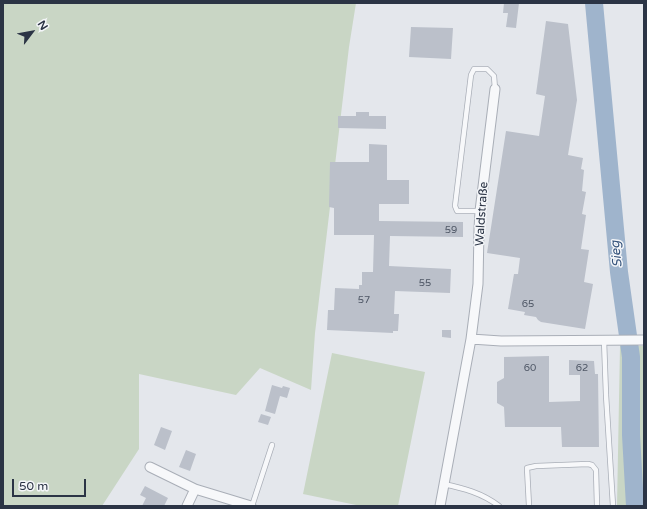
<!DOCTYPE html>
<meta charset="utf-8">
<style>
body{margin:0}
#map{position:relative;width:647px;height:509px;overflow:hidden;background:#e4e7ec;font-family:"Varela Round",sans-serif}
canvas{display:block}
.frame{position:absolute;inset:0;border:4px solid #2b3445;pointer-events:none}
.north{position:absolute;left:12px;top:12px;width:40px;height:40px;-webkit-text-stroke:3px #f4f6f9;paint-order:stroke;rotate:58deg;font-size:11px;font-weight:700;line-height:16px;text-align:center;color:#2b3445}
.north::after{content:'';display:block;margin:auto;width:14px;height:18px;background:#2b3445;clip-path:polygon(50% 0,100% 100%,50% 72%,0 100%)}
.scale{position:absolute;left:12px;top:479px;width:74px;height:18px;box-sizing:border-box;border:2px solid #2b3445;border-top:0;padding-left:5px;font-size:12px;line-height:14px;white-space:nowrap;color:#2b3445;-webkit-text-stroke:3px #f4f6f9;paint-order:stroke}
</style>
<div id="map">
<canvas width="647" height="509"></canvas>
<div class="frame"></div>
<div class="north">N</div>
<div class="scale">50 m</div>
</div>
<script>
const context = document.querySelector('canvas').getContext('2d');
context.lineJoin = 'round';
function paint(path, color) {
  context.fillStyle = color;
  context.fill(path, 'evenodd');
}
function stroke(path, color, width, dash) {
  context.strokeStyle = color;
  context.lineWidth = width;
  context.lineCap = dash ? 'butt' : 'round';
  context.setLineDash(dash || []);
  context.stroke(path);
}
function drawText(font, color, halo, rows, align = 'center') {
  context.font = font + ' "Varela Round",sans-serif';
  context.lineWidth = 3;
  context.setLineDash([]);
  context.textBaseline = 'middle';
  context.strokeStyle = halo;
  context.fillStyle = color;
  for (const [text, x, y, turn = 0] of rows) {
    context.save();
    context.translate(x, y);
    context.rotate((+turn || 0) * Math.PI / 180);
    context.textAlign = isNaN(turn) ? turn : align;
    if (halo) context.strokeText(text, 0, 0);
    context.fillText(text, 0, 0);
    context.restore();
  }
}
paint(new Path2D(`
 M3 3H356L349 47 315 333 311 390 260 368 236 395 139 374V449L102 506H3Z
 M620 346H644V506H617Z
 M332 353 425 372 398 506H361L303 494Z`), '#c9d6c5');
stroke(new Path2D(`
 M594 3 619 272 631 357V435L635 506`), '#9fb4cc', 18);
paint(new Path2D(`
 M504 3H519L516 28 506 27 508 13H503Z
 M546 21 568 24 577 100 568 155 583 158 581 169 584 170 582 191 586 192 582 214 586 215 581 249 589 250 584 282 593 284 585 329 541 322 538 320 536 317 524 315 525 312 508 309 514 274H518L520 258 487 253 506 131 539 136 545 96 536 94Z
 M411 27 453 28 451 59 409 57Z
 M356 112H369V116H386V129L338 128V116H356Z
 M369 144 387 145V180H409V204H379V221L463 222V237L390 236 389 266 451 269 450 293 395 291 394 314H399L398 331H393V333L327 330 328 310H334L335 288 359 289V285H362V272H373L374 235H334V208L329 207 330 162H369Z
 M442 330H451V338L442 337Z
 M549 356V402L580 401V375H569V360L594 361 595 374H598L599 447H562L561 427H505L504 407 497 403V382L504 378V357Z
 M272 385 282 388 283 386 290 388 287 398 280 396 275 414 265 411Z
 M261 414 271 417 268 425 258 422Z
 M161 427 172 431 165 450 154 445Z
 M186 450 196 454 190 471 179 467Z
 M145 486 168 498 164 506H142L146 498 140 495Z`), '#bbc0ca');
const service = new Path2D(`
 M480 211H457L455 206 471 75 474 69H487L494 76 495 89
 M604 340 606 395 613 506
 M443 484C463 488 482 493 499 506
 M252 506 272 445
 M529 506 527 468 536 466 588 464 592 465 596 470 597 506`);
const minor = new Path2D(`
 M471 339 478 284 479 229 480 211 495 89
 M150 467 195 489 251 506
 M187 506 195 489
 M440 506 471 339 501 341 644 340`);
stroke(service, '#a9aeb7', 6);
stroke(minor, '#a9aeb7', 11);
stroke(service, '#f7f8fa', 4.5);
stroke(minor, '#f7f8fa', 9);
drawText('10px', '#4f5766', null, [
 ["59",451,230],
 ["55",425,283],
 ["57",364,300],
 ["65",528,304],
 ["60",530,368],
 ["62",582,368]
]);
drawText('12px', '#2b3445', '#f4f6f9', [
 ["Waldstraße",482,214,-86]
]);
drawText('italic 13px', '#34527a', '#f4f6f9', [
 ["Sieg",617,254,-96]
]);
</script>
